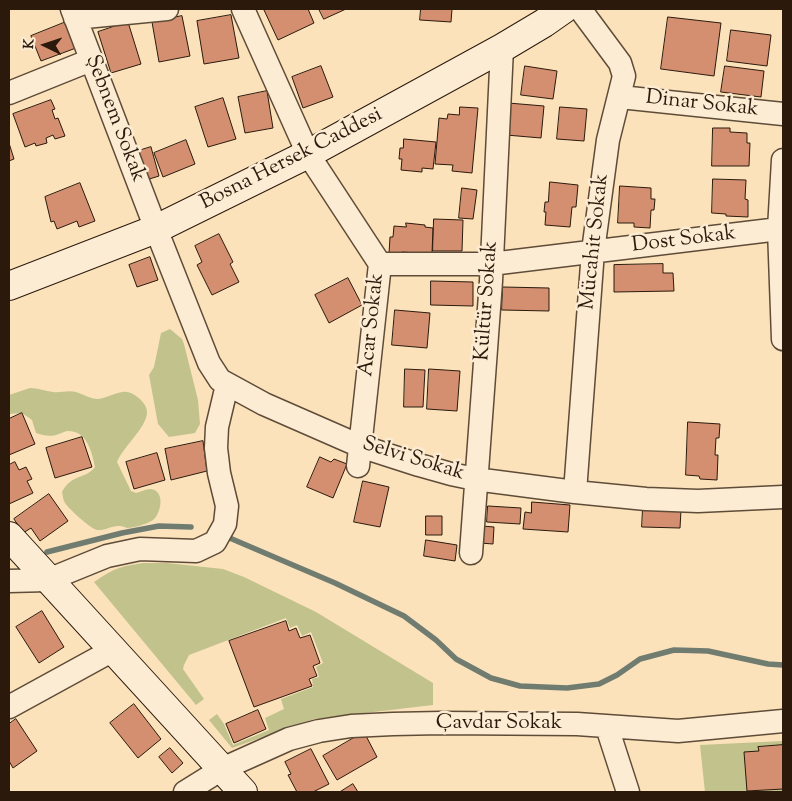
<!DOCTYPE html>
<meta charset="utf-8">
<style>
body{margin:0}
#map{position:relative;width:792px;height:801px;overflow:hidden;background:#fbe2bb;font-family:"Sorts Mill Goudy",serif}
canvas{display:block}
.frame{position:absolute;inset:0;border:10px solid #2b1a0c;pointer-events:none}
.north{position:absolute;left:20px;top:20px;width:50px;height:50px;-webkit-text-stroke:4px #fcecd3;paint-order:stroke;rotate:274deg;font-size:14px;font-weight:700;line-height:20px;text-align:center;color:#2b1a0c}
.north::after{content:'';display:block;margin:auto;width:18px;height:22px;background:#2b1a0c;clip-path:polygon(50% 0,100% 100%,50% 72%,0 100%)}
</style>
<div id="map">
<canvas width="792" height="801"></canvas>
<div class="frame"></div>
<div class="north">K</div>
</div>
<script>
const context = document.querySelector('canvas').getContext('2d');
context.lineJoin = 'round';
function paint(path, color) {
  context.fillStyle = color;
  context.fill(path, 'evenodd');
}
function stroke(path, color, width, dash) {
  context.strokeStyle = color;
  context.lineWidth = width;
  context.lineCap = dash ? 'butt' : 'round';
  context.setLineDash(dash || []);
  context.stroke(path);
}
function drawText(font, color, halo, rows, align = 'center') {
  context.font = font + ' "Sorts Mill Goudy",serif';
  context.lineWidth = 5;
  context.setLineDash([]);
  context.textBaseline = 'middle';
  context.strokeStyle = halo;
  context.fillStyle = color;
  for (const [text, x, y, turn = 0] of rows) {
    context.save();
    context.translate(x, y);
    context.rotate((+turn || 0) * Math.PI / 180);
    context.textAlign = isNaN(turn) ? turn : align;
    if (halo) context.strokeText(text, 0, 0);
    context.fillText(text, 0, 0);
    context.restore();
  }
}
paint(new Path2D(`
 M170 329 182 339 184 344 198 400 200 424 195 433 169 437 158 424 149 375 154 367 161 333Z
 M30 388C38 388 45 391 53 392 60 393 68 390 76 392 83 394 90 399 98 399 107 398 121 390 127 392 135 393 148 404 147 413 146 428 123 447 117 462L131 491 136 493C140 492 146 489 150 489 166 490 161 514 153 520 147 524 134 528 127 528 125 527 122 526 120 526 112 525 105 531 97 530 91 529 69 509 65 503 63 500 63 496 62 492 72 473 85 480 95 467 92 452 87 430 67 431 63 432 60 434 56 435 49 437 42 435 36 433L32 420 22 413 9 414V395Z
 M144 563H167L223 569 244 577 316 612 433 683V705L314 719 232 748 209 720 217 714 224 724 233 745 269 730 265 718 284 709 281 699 313 687 312 679 319 677 316 667 323 663 311 632 302 636 297 625 290 628 286 618 189 655 184 665 183 669 204 699 196 705 94 582C113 569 120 566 144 563Z
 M783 741V792H705L700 745Z`), '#c2c28d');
stroke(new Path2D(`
 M225 536 335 583 404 616 436 640 456 659 491 678 520 686 567 688 599 684 617 675 640 659 674 650 708 651 768 664 783 665
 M47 552 122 533 159 526 191 527`), '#717c70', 5.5);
const building = new Path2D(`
 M266 9H308L314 23 278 40 264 10Z
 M319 9H346L324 19Z
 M421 9H452L451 22 420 20Z
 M231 15 239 58 204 64 197 21Z
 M182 16 190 56 159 62 152 22Z
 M668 17 721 23 714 76 661 69Z
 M66 22 76 48 41 61 31 36Z
 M128 22 141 64 111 73 98 32Z
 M731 30 771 35 767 66 727 61Z
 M321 66 333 97 303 108 292 77Z
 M525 66 557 71 553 99 521 95Z
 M725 66 764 71 761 97 721 92Z
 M267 91 273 128 245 133 238 97Z
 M223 98 236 139 208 147 195 107Z
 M51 100 55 109 52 110 55 119 58 118 65 136 55 139 53 135 46 138 47 143 36 146 35 143 25 147 13 114Z
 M508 103 544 106 541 138 506 135Z
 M460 107 478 108 472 173 452 171 453 165 435 164 439 118 447 119 448 114 459 115Z
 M560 107 587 109 584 141 557 139Z
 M713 128H730V132L747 133V143H750L749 166H712Z
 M404 139 436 142 433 169 422 168V172L401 170 402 159H399L400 148H403Z
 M186 140 195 164 163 177 154 153Z
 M9 143 14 159 9 161Z
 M151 147 159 176 143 181 135 152Z
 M713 179 746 180 745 199 748 200V217L726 216V214L712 213Z
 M550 182 578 185 576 207H572L570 227 545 225 546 212H544L545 202H548Z
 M80 183 95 221 79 227 77 221 57 229 54 221 51 222 45 197Z
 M620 186 651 188V199H655L654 210H651L650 228 634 227V223H618Z
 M462 188 477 190 473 219 459 218Z
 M434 219 463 220 462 251H433Z
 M406 223 425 225V227L433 228 432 254 402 252V255L389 254 390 237H393L394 226 406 227Z
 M219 234 233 262 230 264 239 282 212 295 197 265 202 262 195 246Z
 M150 257 158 280 137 287 129 265Z
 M663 264V273H673L674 291 614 292V265Z
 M348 278 362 305 329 323 315 295Z
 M431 281 473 282V306L431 305Z
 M503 287 549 288V311L502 310Z
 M395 310 430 313 427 348 392 345Z
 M405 369 425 370 423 407H404Z
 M429 369 460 371 457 411 427 409Z
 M22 413 35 444 9 455V419Z
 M688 422 720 424 719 438H716L715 455H718L717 480 700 479 699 476 686 475Z
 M82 437 92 467 55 478 46 448Z
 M203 441 207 471 171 480 165 449Z
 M157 453 165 480 134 489 126 462Z
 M320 457 331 462 334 459 347 464 333 498 307 487Z
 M15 462 19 470 26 467 32 479 27 481 33 493 9 504V465Z
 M363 481 389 487 380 527 354 522Z
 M49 494 68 521 40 541 31 528 23 533 14 519Z
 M532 502 570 505 568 532 523 529 525 512 531 513Z
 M488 506 521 508 520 524 487 522Z
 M643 508 681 510 680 528 642 527Z
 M426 516H442V535H426Z
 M482 526 494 527 493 544 480 543Z
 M426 540 457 545 455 561 424 556Z
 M42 611 64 647 39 663 16 627Z
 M286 621 289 631 296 628 300 638 310 635 320 663 313 666 317 676 309 679 312 686 254 707 229 641Z
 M134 704 161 739 138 758 110 723Z
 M258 710 266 729 234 743 226 724Z
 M16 719 37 751 13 768 9 761V724Z
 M364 732 377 757 337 780 323 756Z
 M783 745V789L747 791 744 752 759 751 758 747Z
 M170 748 183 763 172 773 159 757Z
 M311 749 329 784 313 792H297L288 775 291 774 285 762Z
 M353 784 358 792H340Z`);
paint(building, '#d48e70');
stroke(building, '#2b1a0c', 1);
const street = new Path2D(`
 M72 9 156 229 209 363 220 380 264 404 360 446 419 465 451 474 475 479 575 492 646 499 698 501 783 497
 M243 9 308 154 380 264 358 466
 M75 18 167 9
 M9 93 91 60
 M620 97 783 114
 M783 160 779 229 783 339
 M380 264H491L779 229
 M575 492 593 251 608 140 624 76 620 63 580 9
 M471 553 491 281 502 48
 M9 581 48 580 107 556 140 549 196 551 215 542 225 524 227 506 219 473 216 448 217 427 227 385
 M9 707 113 650
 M607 727 628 792
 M185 792 222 769 289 739 319 731 351 726 393 724 441 723 577 724 678 731 783 721`);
const secondary = new Path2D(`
 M9 286 156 229 308 154 502 48 544 23 564 9
 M9 536 243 792`);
stroke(street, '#5f4c38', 25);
stroke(secondary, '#2b1a0c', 30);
stroke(street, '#fcecd3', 22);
stroke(secondary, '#fcecd3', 28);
drawText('21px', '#2b1a0c', '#fcecd3', [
 ["Dinar Sokak",702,105,6],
 ["Şebnem Sokak",114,119,69],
 ["Bosna Hersek Caddesi",292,160,-27],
 ["Dost Sokak",684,241,-7],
 ["Mücahit Sokak",596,242,-84],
 ["Kültür Sokak",488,301,-86],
 ["Acar Sokak",373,325,-84],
 ["Selvi Sokak",413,460,17],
 ["Çavdar Sokak",499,724]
]);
</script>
